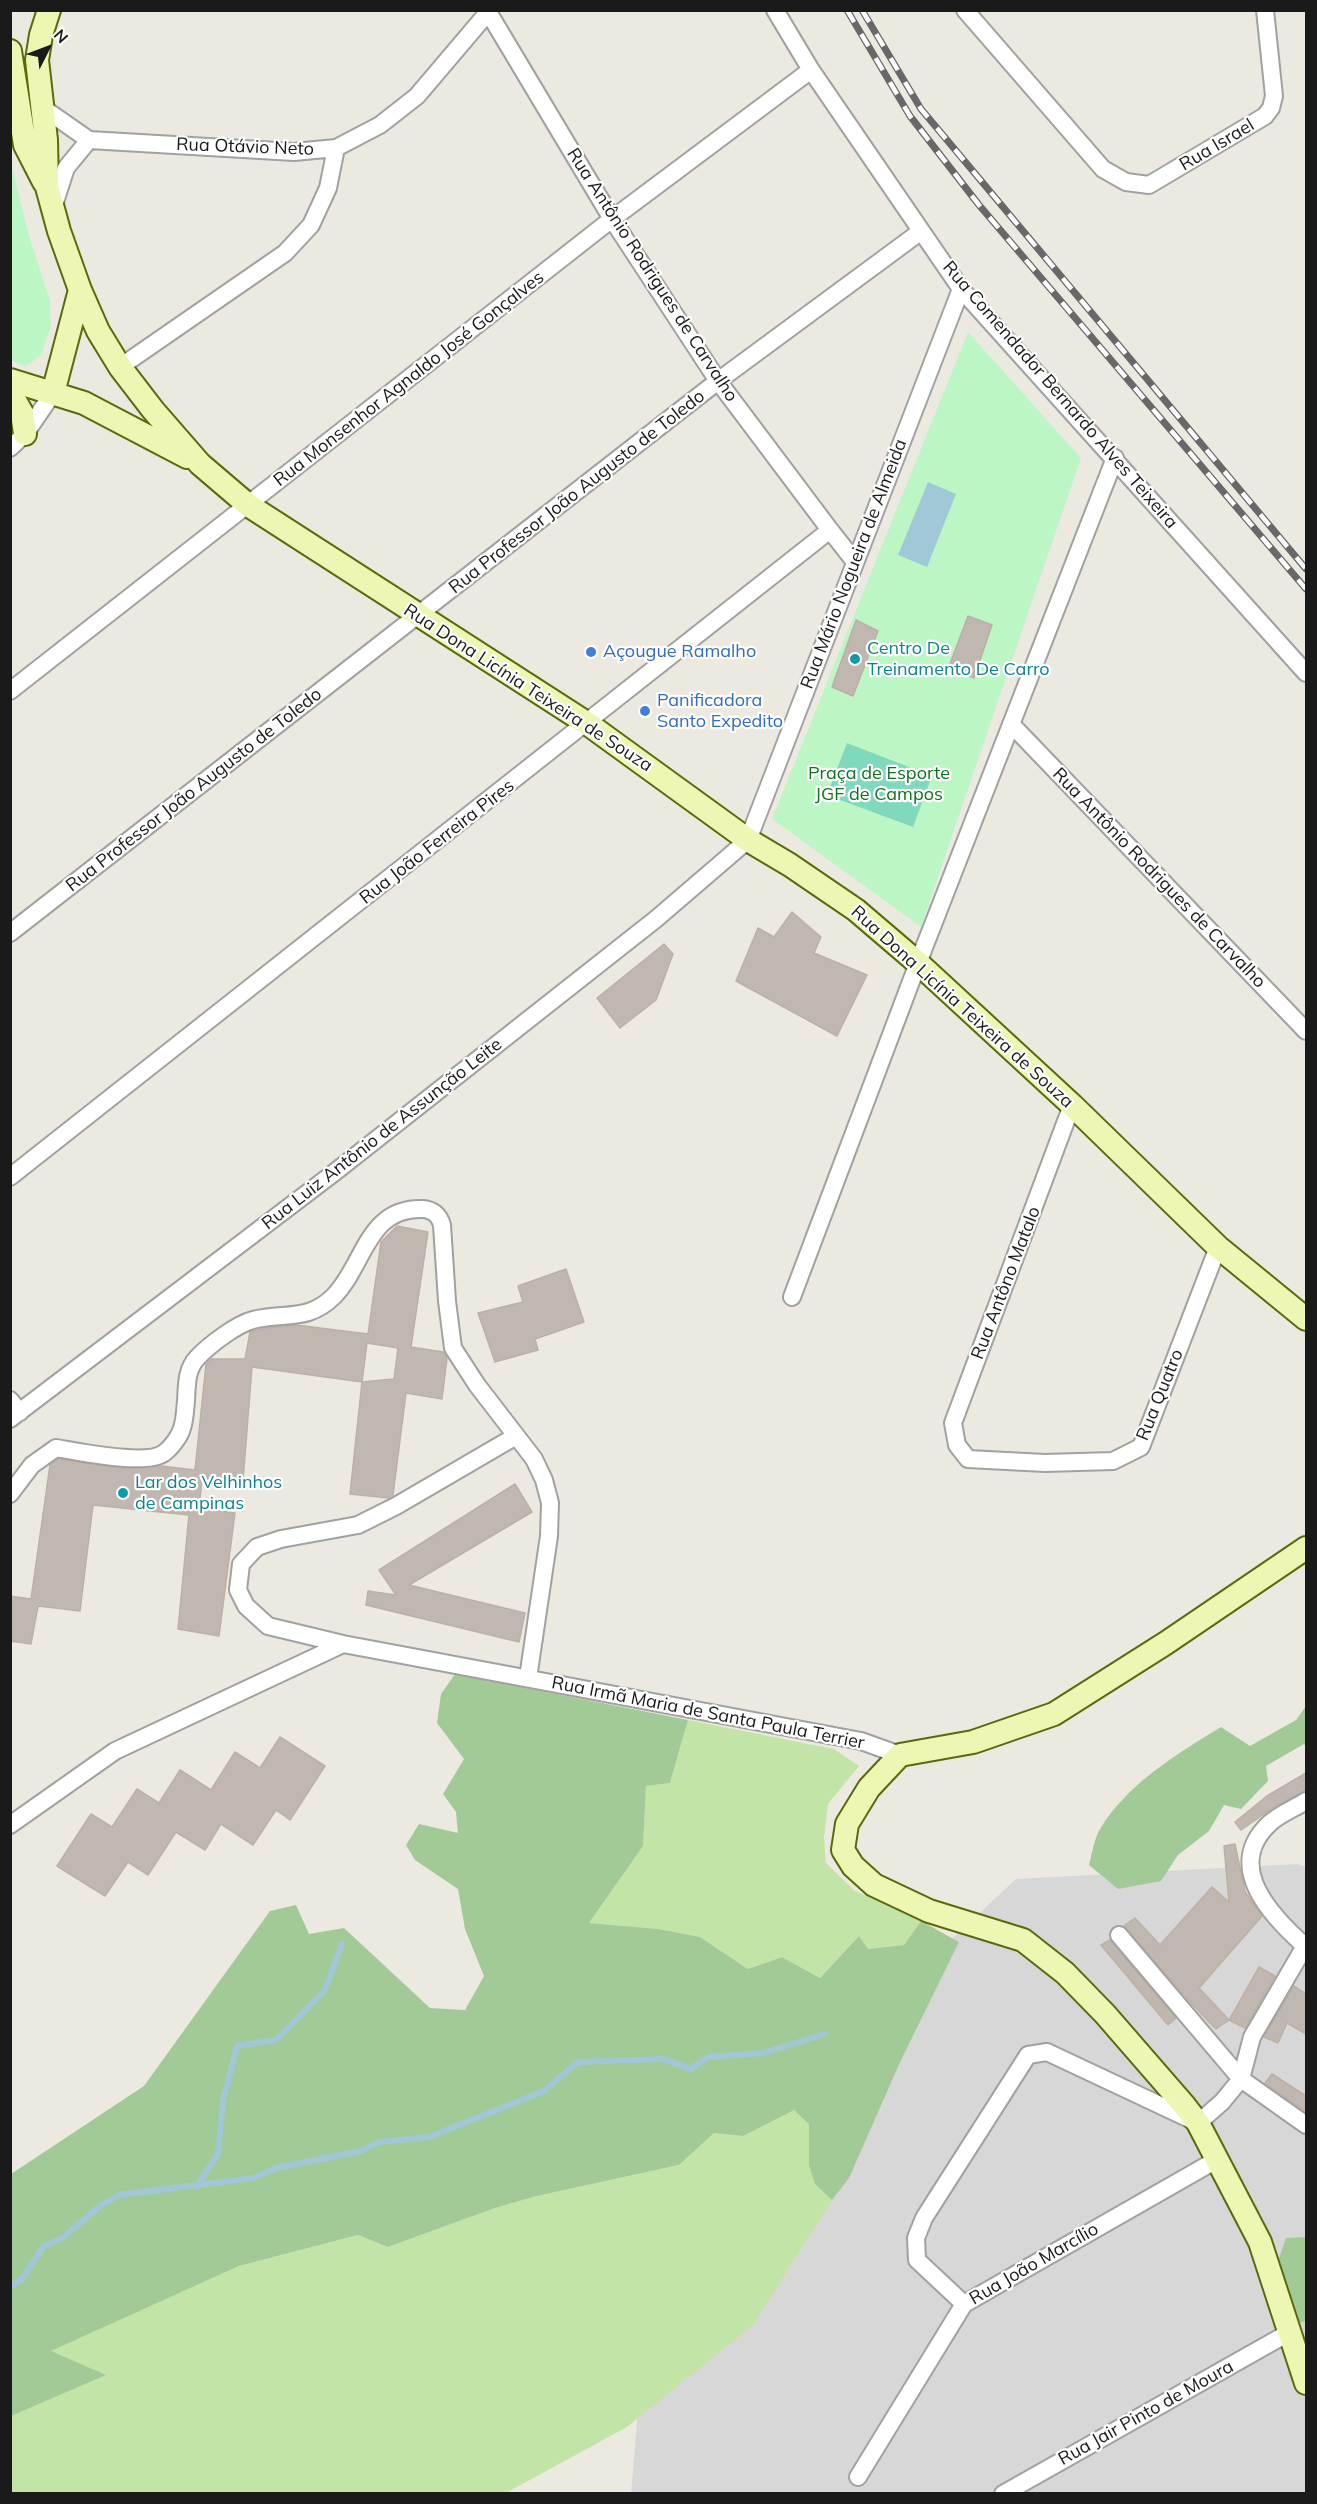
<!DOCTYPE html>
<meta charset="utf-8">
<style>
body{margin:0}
#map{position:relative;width:1317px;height:2504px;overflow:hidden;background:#ece9e0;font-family:Mulish,sans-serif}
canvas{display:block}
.frame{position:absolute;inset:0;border:12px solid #1a1a1a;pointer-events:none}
.north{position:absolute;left:18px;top:18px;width:60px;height:60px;-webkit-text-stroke:4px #fff;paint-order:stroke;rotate:48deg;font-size:16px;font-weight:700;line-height:24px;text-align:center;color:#1a1a1a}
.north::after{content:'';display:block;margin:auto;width:21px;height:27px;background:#1a1a1a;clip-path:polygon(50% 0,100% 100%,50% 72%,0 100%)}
</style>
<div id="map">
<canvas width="1317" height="2504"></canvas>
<div class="frame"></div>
<div class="north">N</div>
</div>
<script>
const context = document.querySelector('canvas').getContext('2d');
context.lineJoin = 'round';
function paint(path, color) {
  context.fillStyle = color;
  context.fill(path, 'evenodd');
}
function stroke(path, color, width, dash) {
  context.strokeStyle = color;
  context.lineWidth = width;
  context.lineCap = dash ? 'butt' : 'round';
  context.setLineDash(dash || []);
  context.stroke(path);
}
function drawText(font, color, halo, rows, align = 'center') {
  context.font = font + ' Mulish,sans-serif';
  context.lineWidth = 4.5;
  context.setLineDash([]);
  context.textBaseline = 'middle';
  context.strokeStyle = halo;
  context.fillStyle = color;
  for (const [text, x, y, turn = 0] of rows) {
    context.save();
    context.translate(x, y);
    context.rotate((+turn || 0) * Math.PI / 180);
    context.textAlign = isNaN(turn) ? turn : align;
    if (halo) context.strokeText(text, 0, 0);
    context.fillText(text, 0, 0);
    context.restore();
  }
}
paint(new Path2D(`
 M1298 1864 1306 1867V2493L631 2494 654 2216 1016 1879Z`), '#d8d7d7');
paint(new Path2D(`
 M688 1720 834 1749 859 1766 828 1804 824 1838 826 1863 855 1891 902 1909 921 1921 904 1945 867 1949 859 1936 820 1978 782 1957 748 1969 700 1937 659 1929 589 1923 643 1846 646 1786 670 1783Z
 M794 2110 809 2124 815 2184 832 2200 753 2325 627 2427 506 2493H11L10 2416 105 2375 50 2351 239 2266 358 2235 388 2247 495 2208 537 2196 679 2165 714 2133 743 2136Z`), '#c2e5a7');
paint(new Path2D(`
 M455 1674 688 1720 670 1783 646 1786 643 1846 589 1923 659 1929 700 1937 748 1969 782 1957 820 1978 859 1936 868 1949 904 1945 921 1921 959 1942 901 2060 849 2178 832 2200 815 2184 809 2165V2124L794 2110 743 2136 714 2133 679 2165 537 2196 495 2208 388 2247 358 2235 239 2266 51 2351 106 2375 11 2416V2174L144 2086 270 1911 296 1905 309 1934 344 1928 430 2008 465 2010 484 1976 465 1929 458 1889 415 1860 406 1845 419 1824 458 1833 456 1812 443 1794 464 1759 437 1723 441 1694Z
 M1306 1706V1747L1304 1744 1266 1766 1268 1781 1241 1809 1224 1805 1209 1831 1178 1855 1161 1881 1118 1889 1089 1865C1092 1854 1094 1839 1100 1829 1127 1784 1177 1754 1221 1727L1250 1746 1296 1720Z
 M1306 2237V2321L1299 2323 1277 2264 1286 2238Z`), '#a2ca96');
paint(new Path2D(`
 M10 159 29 236 50 301 51 327 41 355 25 367 11 360Z
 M968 332 1081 458 921 927 772 819Z`), '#bdf6c5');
paint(new Path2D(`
 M847 743 932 776 913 827 827 795Z`), '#80d9bc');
paint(new Path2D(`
 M928 482 956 494 927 567 898 555Z`), '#a2c8d8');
stroke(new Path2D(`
 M197 2186 218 2154 223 2101 237 2046 276 2040 325 1990 342 1944
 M10 2287 21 2280 44 2246 61 2239 100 2206 119 2195 254 2178 276 2168 361 2151 379 2142 429 2137 544 2091 578 2062 663 2059 691 2069 708 2057 763 2053 825 2034`), '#a2c8d8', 6);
const building = new Path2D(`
 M968 616 992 625 974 678 948 669Z
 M856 620 878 631 853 696 832 687Z
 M792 912 821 937 814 953 867 975 837 1036 736 981 758 928 774 937Z
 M664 944 673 954 656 1000 620 1028 597 998Z
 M397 1226 428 1232 411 1347 443 1352 447 1358 442 1399 406 1393 393 1495 389 1498 350 1494 362 1382 252 1367 243 1480 202 1479 199 1508 235 1513 219 1636 178 1629 189 1515 93 1505 80 1611 38 1606 31 1644 10 1641V1596L31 1599 50 1465 58 1459 127 1469 161 1466 195 1470 206 1364 211 1359H245L250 1332 266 1328 296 1325 368 1334 381 1242ZM367 1343 398 1348 394 1379 362 1382Z
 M566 1269 584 1322 535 1339 538 1350 495 1362 478 1313 523 1302 518 1286Z
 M515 1484 532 1512 409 1585 525 1613 519 1642 366 1605 368 1591 396 1595 379 1570Z
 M280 1737 325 1766 290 1820 276 1810 253 1845 221 1824 205 1850 176 1832 148 1875 128 1862 105 1896 57 1866 91 1814 112 1827 137 1789 159 1803 180 1770 211 1790 235 1752 260 1768Z
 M1306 1773V1790L1277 1805 1241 1830 1235 1822 1267 1796Z
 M1235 1844 1245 1892 1262 1916 1199 1988 1229 2020 1216 2029 1192 2004 1124 1926 1135 1918 1160 1945 1212 1887 1229 1902 1224 1846Z
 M1110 1940 1176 2018 1168 2025 1101 1945Z
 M1259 1967 1275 1976 1245 2028 1229 2020Z
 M1294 1986 1306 1994V2034L1287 2023 1278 2043 1264 2037Z
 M1272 2074 1306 2096V2112L1265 2083Z`);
paint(building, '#c0b8b0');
stroke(building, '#bdb0a3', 1.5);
const street = new Path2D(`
 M487 10 612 219 718 381 830 530
 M775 10 811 70 961 289 1306 673
 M965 10 1103 169 1126 182 1149 185 1265 116 1271 108 1274 96 1265 10
 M43 108 89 140 294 152 336 148 380 125 417 96 490 10
 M53 208 66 168 89 140
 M120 367 285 253 311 225 328 188 336 148
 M10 448 25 434 53 393
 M10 691 612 219 811 70
 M1011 724 1306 1031
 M10 933 718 381 920 232
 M1072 1105 953 1423 957 1445 968 1459 1045 1463 1113 1461 1141 1447 1218 1247
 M10 1177 830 530 855 562
 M792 1297 918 963 1115 458
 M10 1400 20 1412
 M10 1419 335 1172 656 919 748 840 961 289
 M10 1494 32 1465 56 1448C79 1452 146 1466 164 1453 171 1448 180 1436 182 1428 185 1420 185 1409 186 1401 187 1385 186 1370 197 1358 209 1345 237 1324 253 1320 285 1312 308 1322 334 1296 365 1264 367 1207 423 1209 434 1210 439 1215 442 1225L447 1301 453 1348 477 1385 534 1459 544 1480 550 1503 549 1536 528 1678
 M343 1644 268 1626 246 1606 238 1590 241 1564 257 1547 281 1539 358 1525 396 1506 516 1436
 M1306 1801C1295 1808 1280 1814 1270 1823 1223 1866 1271 1916 1306 1947
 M10 1825 115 1751 343 1644 861 1741 900 1755
 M1119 1935 1241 2079 1306 2125
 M964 2304 917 2260 916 2238 924 2218 1028 2055 1047 2052 1198 2123 1222 2102 1241 2079 1252 2037 1305 1946
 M858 2477 964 2304 1218 2159
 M1003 2494 1290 2332`);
const secondary = new Path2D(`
 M49 10 41 35 37 60 46 140 47 187 59 231 80 290 98 331 120 367 153 410 200 464 248 505 588 724 748 840 790 865 856 910 918 963 1072 1105 1218 1247 1306 1319
 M10 51 25 145 44 182
 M10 380 84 403 187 457
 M10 392 22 413 25 434
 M53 393 80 290
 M1306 1548 1166 1643 1054 1714 973 1742 900 1755 869 1788 847 1824 843 1850 853 1866 874 1885 929 1911 1023 1940 1065 1973 1105 2014 1184 2105 1198 2123 1260 2242 1306 2383`);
stroke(street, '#a1a1a1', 20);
stroke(secondary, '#596a09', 26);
stroke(street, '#fff', 16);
stroke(secondary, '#eef6b4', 22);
const rail = new Path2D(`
 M847 10 910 116 979 205 1306 589
 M862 10 921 109 1306 569`);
stroke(rail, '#686868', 7);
stroke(rail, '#fff', 4.5, [14]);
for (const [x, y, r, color] of [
 [591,652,6,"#3f7fe0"],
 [855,659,6,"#0f9aa8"],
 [645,711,6,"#3f7fe0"],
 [123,1493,6,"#0f9aa8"]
]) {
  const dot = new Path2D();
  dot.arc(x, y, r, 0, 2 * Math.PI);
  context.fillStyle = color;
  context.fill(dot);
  stroke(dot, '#fff', 2);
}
drawText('18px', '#1a1a1a', '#fff', [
 ["Rua Israel",1217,145,-31],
 ["Rua Otávio Neto",245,147,2],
 ["Rua Antônio Rodrigues de Carvalho",652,275,57],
 ["Rua Monsenhor Agnaldo José Gonçalves",409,379,-38],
 ["Rua Comendador Bernardo Alves Teixeira",1060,395,49],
 ["Rua Professor João Augusto de Toledo",577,492,-38],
 ["Rua Mário Nogueira de Almeida",854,564,-69],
 ["Rua Dona Licínia Teixeira de Souza",528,688,33],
 ["Rua Professor João Augusto de Toledo",194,790,-38],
 ["Rua João Ferreira Pires",437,842,-38],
 ["Rua Antônio Rodrigues de Carvalho",1159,878,46],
 ["Rua Dona Licínia Teixeira de Souza",962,1007,42],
 ["Rua Luiz Antônio de Assunção Leite",382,1134,-38],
 ["Rua Antôno Matalo",1006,1283,-69],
 ["Rua Quatro",1160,1395,-68],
 ["Rua Irmã Maria de Santa Paula Terrier",708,1713,11],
 ["Rua João Marcílio",1034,2264,-30],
 ["Rua Jair Pinto de Moura",1146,2413,-29]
]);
drawText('18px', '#0d838f', '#fff', [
 ["Centro De",867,649],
 ["Treinamento De Carro",867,670],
 ["Lar dos Velhinhos",135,1483],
 ["de Campinas",135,1504]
], 'left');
drawText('18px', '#366cbe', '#fff', [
 ["Açougue Ramalho",603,652],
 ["Panificadora",657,701],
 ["Santo Expedito",657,722]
], 'left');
drawText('18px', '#10711e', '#fff', [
 ["Praça de Esporte",879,774],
 ["JGF de Campos",879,795]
]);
</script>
